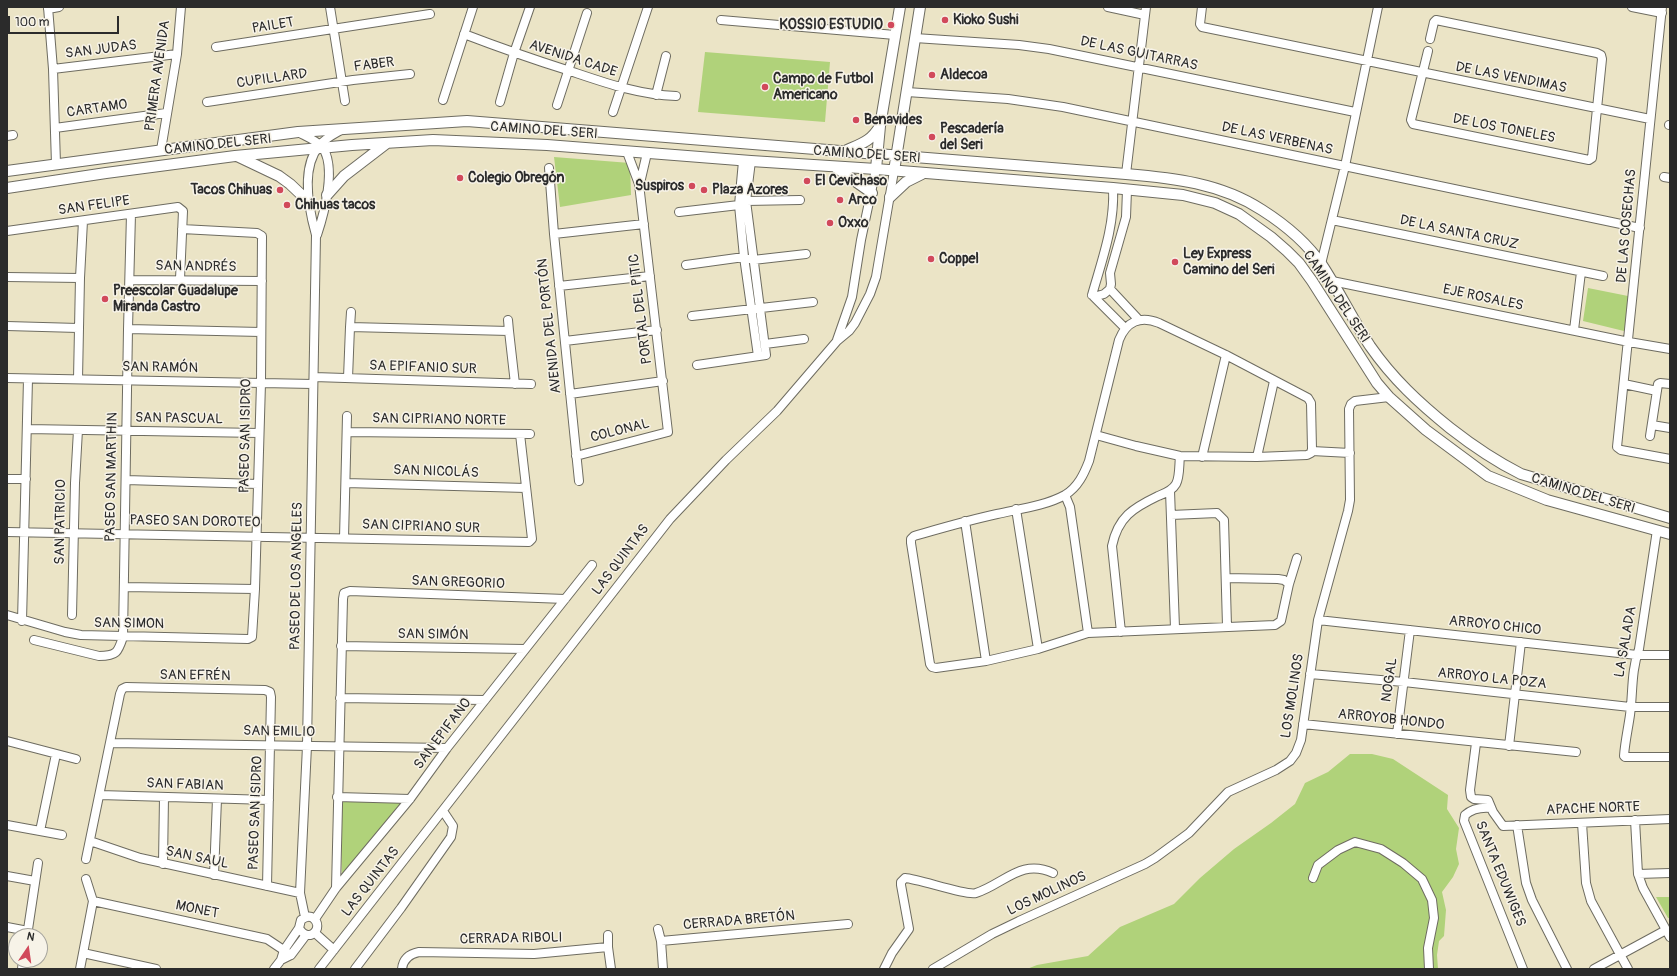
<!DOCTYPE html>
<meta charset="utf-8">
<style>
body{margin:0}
#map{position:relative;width:1677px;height:976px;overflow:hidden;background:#ebe4c6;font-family:Pangolin,sans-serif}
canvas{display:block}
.frame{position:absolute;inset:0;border:8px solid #2b2b2b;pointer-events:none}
.north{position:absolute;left:8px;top:928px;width:40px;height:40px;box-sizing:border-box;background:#f7f3e8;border:1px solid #a5a39c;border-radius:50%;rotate:13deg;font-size:11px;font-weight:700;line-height:16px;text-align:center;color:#2b2b2b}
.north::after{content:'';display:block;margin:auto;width:14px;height:18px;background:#d1495b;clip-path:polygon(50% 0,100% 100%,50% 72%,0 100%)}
.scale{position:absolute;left:8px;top:16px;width:111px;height:18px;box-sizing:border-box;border:2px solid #2b2b2b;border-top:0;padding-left:5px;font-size:12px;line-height:14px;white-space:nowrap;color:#2b2b2b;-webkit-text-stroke:3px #f7f3e8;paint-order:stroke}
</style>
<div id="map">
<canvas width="1677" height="976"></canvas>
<div class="frame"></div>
<div class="north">N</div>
<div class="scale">100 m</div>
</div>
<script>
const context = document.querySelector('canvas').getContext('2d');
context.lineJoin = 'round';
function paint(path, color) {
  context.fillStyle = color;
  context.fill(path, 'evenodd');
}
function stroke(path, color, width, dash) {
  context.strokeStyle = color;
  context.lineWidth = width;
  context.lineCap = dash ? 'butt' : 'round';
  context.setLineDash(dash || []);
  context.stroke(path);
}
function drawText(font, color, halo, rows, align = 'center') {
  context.font = font + ' Pangolin,sans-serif';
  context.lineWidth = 3;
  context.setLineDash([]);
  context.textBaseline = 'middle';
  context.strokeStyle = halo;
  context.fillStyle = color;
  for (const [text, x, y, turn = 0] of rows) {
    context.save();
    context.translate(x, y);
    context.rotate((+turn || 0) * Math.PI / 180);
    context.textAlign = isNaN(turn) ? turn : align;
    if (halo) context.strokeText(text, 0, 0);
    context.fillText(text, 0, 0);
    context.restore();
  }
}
paint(new Path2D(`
 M705 52 830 62 825 122 698 112Z
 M554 157 630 163 631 195 560 207Z
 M1588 288 1633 297 1628 332 1583 321Z
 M1350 754H1372L1393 759 1448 795 1447 809 1459 828 1456 849 1459 864 1453 877 1442 892 1446 910 1444 936 1439 941 1437 955 1438 969H1027L1037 965 1088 956 1120 927 1174 904 1200 878 1234 849 1271 823 1295 804 1305 783 1328 772Z
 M340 799 405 802 343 878 342 874Z
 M1656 897H1670V918H1668Z`), '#b0d27a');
const minor = new Path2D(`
 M48 7 53 69 56 164
 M330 7 345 101
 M1108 7 1145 15
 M1202 7 1200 24 1202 27 1650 119
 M1632 7 1662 13
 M1662 7 1617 447 1621 450 1670 459
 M48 9 59 7
 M721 20 895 35
 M464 34C498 47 532 59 567 70 603 82 638 95 676 96
 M915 38 1019 45 1049 49 1355 112
 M216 47 430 14
 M1428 51 1411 120 1413 124 1589 160 1592 158 1602 59 1601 55 1597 53 1436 20 1434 22 1430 39
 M53 69 177 54
 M907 92 1008 99 1063 107 1640 228
 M656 95 666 56
 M443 100 473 7
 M207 102 353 80 410 74
 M500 102 514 53 530 7
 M557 105 587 13
 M613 112 648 7
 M1669 125H1670
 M55 128 166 113
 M298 132C305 136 316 140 322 147 337 166 324 214 317 235
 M7 136 13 135
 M161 150 177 54 181 7
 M743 161 739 205 744 257 758 356
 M549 168 554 234 579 481
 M1126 174 1146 7
 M1664 177 1670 178
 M640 183 647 153
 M679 212 739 205 746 201 800 200
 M1332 220 1603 276
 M7 231 178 207 183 211 180 279
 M554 234 644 224
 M1321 264 1345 166 1378 7
 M686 265 744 257 753 260 806 254
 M7 277 80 278
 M130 280 262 281
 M1332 281 1629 342 1670 349
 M559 286 650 276
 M1110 289 1138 319
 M1092 295 1097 296 1104 294 1110 289 1111 284 1110 273 1126 217 1127 190
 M1092 295C1102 260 1115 225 1113 188
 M1092 295 1125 328
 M692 316 813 302
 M508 320 509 331
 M7 326 78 328
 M350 327 351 312
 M128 329 261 332
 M1574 330 1581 272
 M837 340 852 297 861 240 876 169
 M565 341 657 330
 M765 344 804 339
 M697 365 766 355 746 201 751 161
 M314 377 531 384
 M7 378 313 384
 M348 378 350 327 509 331 515 384
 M78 379 80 278 83 221
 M1624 384 1657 391
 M570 394 663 381
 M1652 425 1670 428
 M27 429 259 433
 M347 432 530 434
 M1096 435 1136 446 1180 456 1257 457 1307 455 1311 453 1312 449 1311 403 1308 398 1226 355 1159 323C1140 315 1126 322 1119 340L1089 461C1084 474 1078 487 1065 495 1045 506 1019 509 997 514 969 520 942 528 914 536L911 539V543L930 664 932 667 936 668 986 661 1038 649 1088 633 1275 625 1281 621 1289 584 1297 558
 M1650 436 1658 384 1660 383 1670 384
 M1312 451 1350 453
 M576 456 668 432 639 184 627 152
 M1202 457 1226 355
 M1257 457 1274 381
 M7 479H26
 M126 480 258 484
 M346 483 526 488
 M1170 491 1175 628
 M1065 495 1070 507 1088 633
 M1016 509 1038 649
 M1171 515 1217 513 1224 520 1227 626
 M965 521 986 661
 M1657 530 1639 649C1631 671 1633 693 1630 715 1628 729 1625 742 1624 756L1625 757H1670
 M7 532 529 542 532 539 520 434
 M344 538 347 416
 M1226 578 1278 579 1284 580 1289 584
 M124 587 255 589
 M7 615 65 632 81 635 248 639 252 637 255 589 261 383 262 236 257 233 182 229
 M72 615 75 483 78 430
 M1318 620 1637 655H1670
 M22 621 28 379
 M1121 632 1112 546C1118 517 1133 508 1158 496 1165 493 1172 491 1176 484 1180 477 1179 464 1180 456
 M34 640 99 656C117 656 118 652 123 637L128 329 131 214
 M341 646 525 649
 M1310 674 1404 682 1630 707H1670
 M340 698 485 700
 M1303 724 1576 752
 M1397 734 1410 630
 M7 741 76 759
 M111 743 447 748
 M1476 743 1470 790 1471 797 1474 799 1488 800 1493 812 1503 826 1670 819
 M1509 746 1521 642
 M100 795 269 800
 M337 797 410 799
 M1491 808C1481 807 1473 808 1465 815L1464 821 1523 969
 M1635 820 1638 874 1643 888 1670 937
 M1582 823 1586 883 1591 901 1628 969
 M7 825 62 835
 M1517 825 1526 883 1532 900 1567 969
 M40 831 56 754
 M90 841 140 858 300 893
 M86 859 120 694 122 689 126 687 265 690 270 692 271 697 267 886
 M163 864 164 797
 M1638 874 1670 873
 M214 875 217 799
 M7 876 35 881
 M1313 878 1318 865 1338 850 1355 842 1381 849 1403 863 1422 879 1432 900 1434 918 1428 948 1429 969
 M336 888 343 599 344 593 350 591 565 599
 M93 901 267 939 291 955
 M305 917 300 893 307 746 316 235C309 210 300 169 319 146 324 139 334 134 341 130
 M315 919 336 888 410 799 447 748 592 565
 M7 927 28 931
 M658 929 661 941
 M315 933 334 950
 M608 935V947
 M27 936 38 863
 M83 953 156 969
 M281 960 284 950 299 928 301 920C305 917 309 915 313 918 325 927 309 945 299 928
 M22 969 23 960
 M80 969 93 901 86 879
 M274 969 281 960 291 955 306 935
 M319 969 670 519 726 460 777 411 837 341 849 331 855 323 870 294 876 277 894 171
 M355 969 401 908 451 837 453 826 443 811
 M402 969C403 959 409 954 419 952L534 954 608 947 611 969
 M663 969 661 941 848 924
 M884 969 892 953 909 929 901 885V882L905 878C919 879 967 896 976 893 1004 884 1021 858 1053 873
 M933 969 992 934 1019 921 1145 864 1155 858 1189 833 1228 792 1276 770 1290 761 1296 753 1301 740 1318 620 1348 511 1350 500 1349 409 1351 404 1355 401 1389 397
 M1594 969 1666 930`);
const major = new Path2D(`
 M847 150C863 143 871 141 880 126
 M237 156 279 176 290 184 309 202
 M835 167 872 193
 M876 169 880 126 900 7
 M7 171 298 132 467 121 1126 174C1173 178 1221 183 1262 210 1284 224 1307 243 1322 265 1339 291 1353 320 1370 346 1393 379 1419 403 1450 428 1473 446 1495 461 1521 474L1670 518
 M894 171 920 7
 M7 188 106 173 235 156 352 145 433 140 547 145 751 161 876 169 1113 188 1183 195 1215 203 1239 214 1271 237 1287 251 1299 263 1312 281 1377 383 1389 397 1426 430 1488 476 1547 500 1670 534
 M327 195 344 176 387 143
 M890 197 906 182 922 174`);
stroke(minor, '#6e6c61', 10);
stroke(major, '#6e6c61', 12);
stroke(minor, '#fff', 8);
stroke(major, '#fff', 10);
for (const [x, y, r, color] of [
 [945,20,4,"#d1495b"],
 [891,25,4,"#d1495b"],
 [932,75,4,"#d1495b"],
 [765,87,4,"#d1495b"],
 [856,120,4,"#d1495b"],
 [932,137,4,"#d1495b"],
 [460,178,4,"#d1495b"],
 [807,181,4,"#d1495b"],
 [692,186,4,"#d1495b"],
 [280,190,4,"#d1495b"],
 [704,190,4,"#d1495b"],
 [840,200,4,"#d1495b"],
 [287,205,4,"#d1495b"],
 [830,223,4,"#d1495b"],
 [931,259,4,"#d1495b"],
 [1175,262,4,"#d1495b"],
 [105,299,4,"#d1495b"]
]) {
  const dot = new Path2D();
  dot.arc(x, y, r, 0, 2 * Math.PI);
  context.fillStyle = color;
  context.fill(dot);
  stroke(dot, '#f7f3e8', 1.5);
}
drawText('bold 14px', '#2b2b2b', '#f7f3e8', [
 ["Kioko Sushi",953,20],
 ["KOSSIO ESTUDIO",883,25,"right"],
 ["Aldecoa",940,75],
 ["Campo de Futbol",773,79],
 ["Americano",773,95],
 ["Benavides",864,120],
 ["Pescadería",940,129],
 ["del Seri",940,145],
 ["Colegio Obregón",468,178],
 ["El Cevichaso",815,181],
 ["Suspiros",684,186,"right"],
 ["Tacos Chihuas",272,190,"right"],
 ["Plaza Azores",712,190],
 ["Arco",848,200],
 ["Chihuas tacos",295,205],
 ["Oxxo",838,223],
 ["Ley Express",1183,254],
 ["Camino del Seri",1183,270],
 ["Coppel",939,259],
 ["Preescolar Guadalupe",113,291],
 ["Miranda Castro",113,307]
], 'left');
drawText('14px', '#2b2b2b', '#f7f3e8', [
 ["PAILET",273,26,-9],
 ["SAN JUDAS",101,50,-7],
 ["DE LAS GUITARRAS",1139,54,12],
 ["AVENIDA CADE",573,59,18],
 ["FABER",374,65,-7],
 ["PRIMERA AVENIDA",158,76,-82],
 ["DE LAS VENDIMAS",1511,78,11],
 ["CUPILLARD",272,79,-8],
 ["CARTAMO",97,109,-8],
 ["DE LOS TONELES",1504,129,11],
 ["CAMINO DEL SERI",544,131,4],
 ["DE LAS VERBENAS",1277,139,12],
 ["CAMINO DEL SERI",218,145,-6],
 ["CAMINO DEL SERI",867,155,4],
 ["SAN FELIPE",94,206,-8],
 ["DE LAS COSECHAS",1627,226,-85],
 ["DE LA SANTA CRUZ",1459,233,12],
 ["SAN ANDRÉS",196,267,1],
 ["CAMINO DEL SERI",1336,297,56],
 ["EJE ROSALES",1483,298,12],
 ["PORTAL DEL PITIC",641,309,-97],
 ["AVENIDA DEL PORTÓN",550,326,-96],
 ["SAN RAMÓN",160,368,1],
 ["SA EPIFANIO SUR",423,368,2],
 ["SAN PASCUAL",179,419,1],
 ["SAN CIPRIANO NORTE",439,420,1],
 ["COLONAL",620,431,-14],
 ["PASEO SAN ISIDRO",246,436,-89],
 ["SAN NICOLÁS",436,472,2],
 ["PASEO SAN MARTHIN",112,477,-89],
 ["CAMINO DEL SERI",1583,494,17],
 ["SAN PATRICIO",61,522,-89],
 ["PASEO SAN DOROTEO",195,522,1],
 ["SAN CIPRIANO SUR",421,527,2],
 ["LAS QUINTAS",621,560,-53],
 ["PASEO DE LOS ANGELES",297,576,-89],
 ["SAN GREGORIO",458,583,2],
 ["SAN SIMON",129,624,1],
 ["ARROYO CHICO",1495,626,6],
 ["SAN SIMÓN",433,635,1],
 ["LA SALADA",1626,642,-80],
 ["SAN EFRÉN",195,676,1],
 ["ARROYO LA POZA",1492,679,6],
 ["NOGAL",1390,680,-82],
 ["LOS MOLINOS",1293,696,-81],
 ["ARROYOB HONDO",1391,720,6],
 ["SAN EMILIO",279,732,1],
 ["SAN EPIFANO",443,734,-53],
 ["SAN FABIAN",185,785,2],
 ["APACHE NORTE",1593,809,-2],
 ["PASEO SAN ISIDRO",256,813,-88],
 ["SAN SAUL",197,858,12],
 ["SANTA EDUWIGES",1500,874,68],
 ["LAS QUINTAS",371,882,-52],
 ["LOS MOLINOS",1047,894,-25],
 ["MONET",197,910,12],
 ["CERRADA BRETÓN",739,921,-5],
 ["CERRADA RIBOLI",511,939,-1]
]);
</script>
